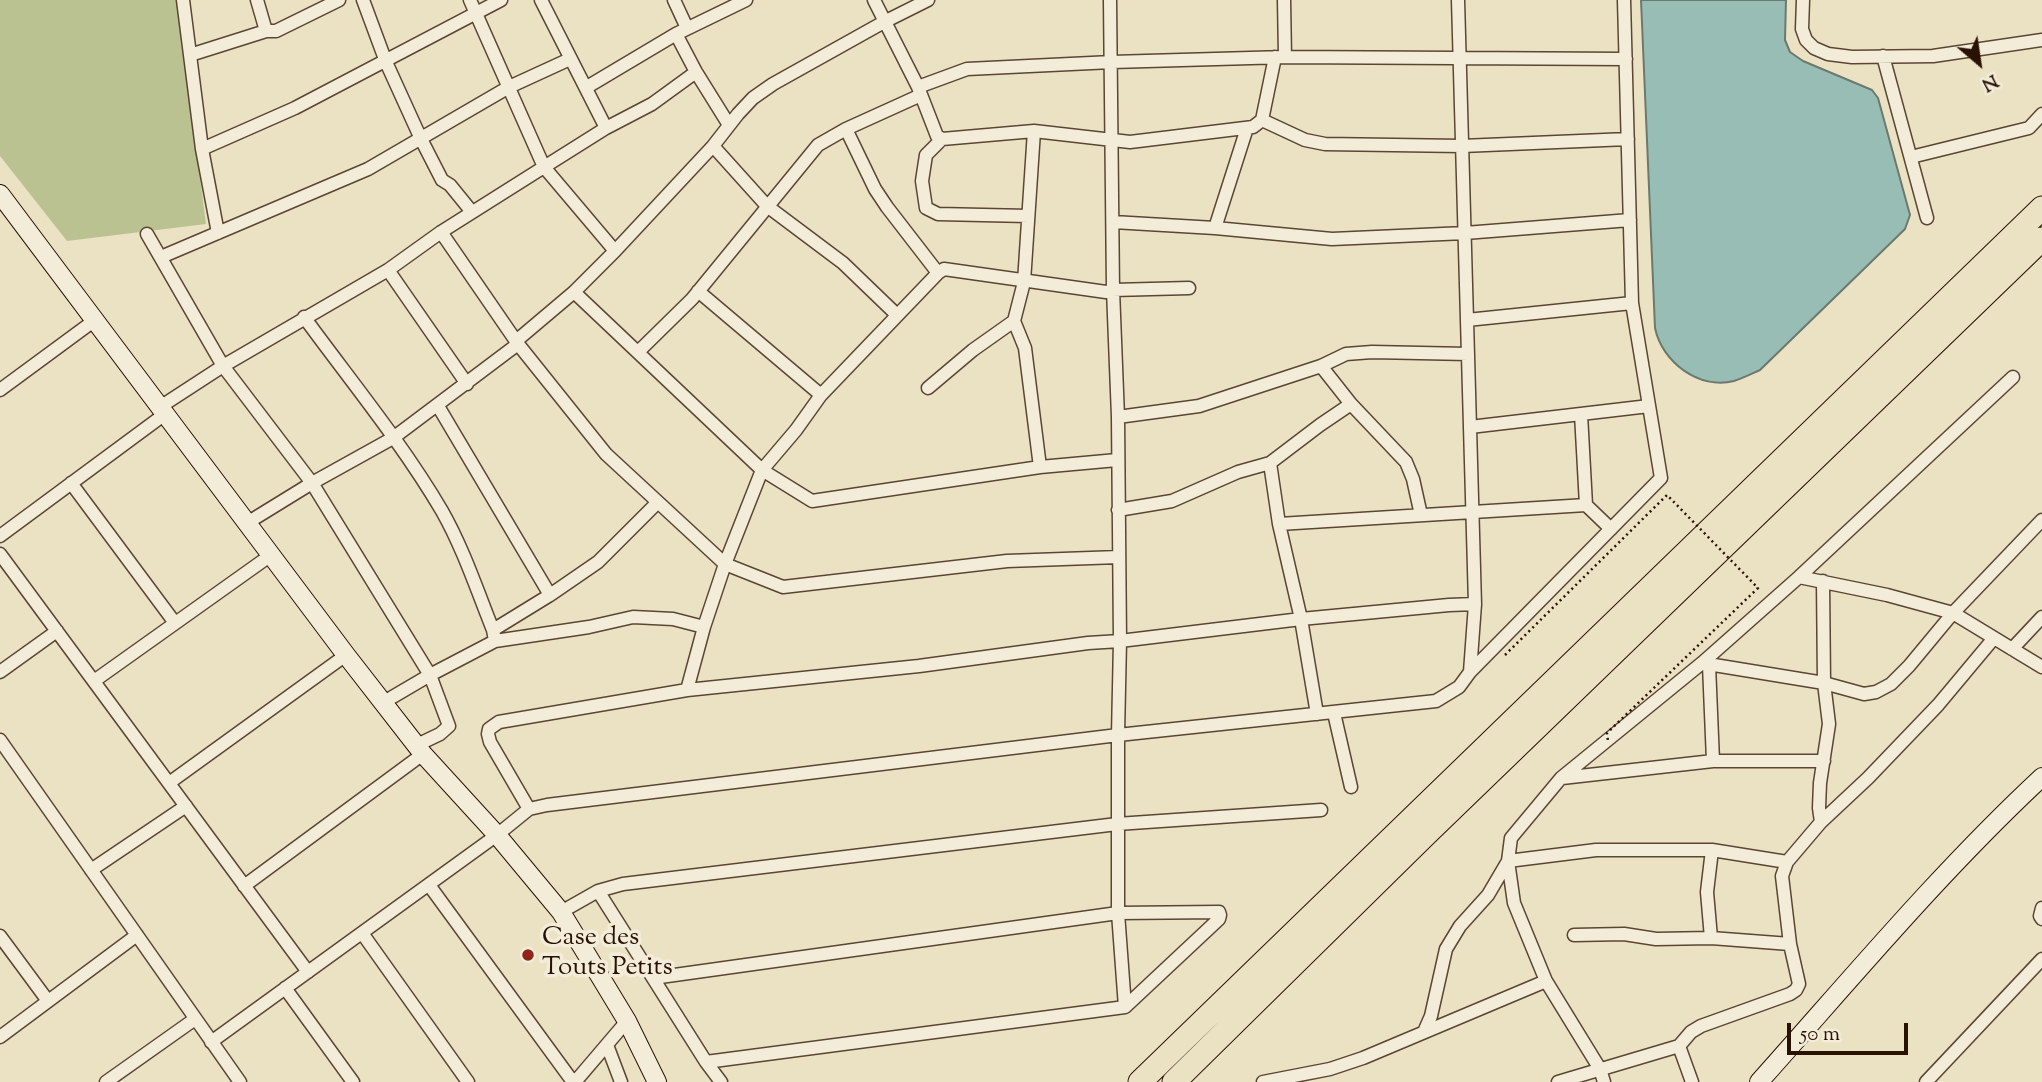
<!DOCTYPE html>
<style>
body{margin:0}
#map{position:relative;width:2042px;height:1082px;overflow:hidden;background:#ebe2c4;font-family:"Sorts Mill Goudy",serif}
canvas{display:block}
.north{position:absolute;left:1944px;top:28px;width:70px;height:70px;-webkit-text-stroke:5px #f2ecd9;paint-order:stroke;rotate:151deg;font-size:19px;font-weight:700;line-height:28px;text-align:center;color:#2a1203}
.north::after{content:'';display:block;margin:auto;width:24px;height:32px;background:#2a1203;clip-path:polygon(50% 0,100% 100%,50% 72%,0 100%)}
.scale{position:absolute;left:1787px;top:1023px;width:121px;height:32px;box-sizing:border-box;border:4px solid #2a1203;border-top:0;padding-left:9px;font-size:21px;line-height:24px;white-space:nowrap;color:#2a1203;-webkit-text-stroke:5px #f2ecd9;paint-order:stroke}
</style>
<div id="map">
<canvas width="2042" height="1082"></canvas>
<div class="north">N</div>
<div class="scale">50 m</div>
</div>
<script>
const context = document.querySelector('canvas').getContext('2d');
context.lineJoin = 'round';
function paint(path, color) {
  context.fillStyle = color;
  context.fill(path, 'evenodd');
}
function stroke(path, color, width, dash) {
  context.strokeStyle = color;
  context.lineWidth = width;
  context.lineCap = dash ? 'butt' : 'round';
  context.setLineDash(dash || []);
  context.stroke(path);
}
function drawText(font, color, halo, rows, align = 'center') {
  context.font = font + ' "Sorts Mill Goudy",serif';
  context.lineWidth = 7;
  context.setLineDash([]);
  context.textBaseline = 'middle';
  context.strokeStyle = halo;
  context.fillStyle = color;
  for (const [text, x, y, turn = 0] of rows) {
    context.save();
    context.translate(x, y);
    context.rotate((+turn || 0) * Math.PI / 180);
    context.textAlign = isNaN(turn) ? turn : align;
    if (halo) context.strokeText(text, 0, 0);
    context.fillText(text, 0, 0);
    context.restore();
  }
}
paint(new Path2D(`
 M0 0H177L206 224 67 241 0 156Z`), '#bbc292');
const water = new Path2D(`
 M1641 0H1786L1785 40 1790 52 1803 61 1872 90 1878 98 1910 215 1905 229 1760 370C1751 374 1743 378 1734 381 1699 390 1662 362 1655 328Z`);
paint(water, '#98bdb5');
stroke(water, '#6c796e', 2);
const street = new Path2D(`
 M183 0 202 149 218 233
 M257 0 266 31
 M363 0 386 62 421 139 442 180 450 185 472 212
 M470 0 544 167 615 251
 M541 0 606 128
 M674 0 687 28
 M874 0 918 87 937 136 942 139
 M1284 0 1285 57
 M1803 0 1802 29 1806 40 1814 48 1828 54 1852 57 1933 56 2042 40
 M676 34 696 72 729 125
 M190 55 266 31H276L339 0
 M1883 56 1927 218
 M587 87 676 34 746 0
 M918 87 967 69 1112 62 1285 57 1626 59
 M1262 120 1305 140 1325 144 1462 146 1628 139
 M846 129 875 189 887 207 938 273
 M1034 131 1024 282 1014 321 1025 348 1040 467
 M713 146 767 206 843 263 897 315
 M202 149 295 108 501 0
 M1911 157 2029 128 2042 114
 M1028 216 938 214 926 208 922 181 926 155 942 139 1034 131 1130 142 1253 127 1262 120 1275 57
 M1113 222 1215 228 1332 239 1465 233 1630 220
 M1215 228 1247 128
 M441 232 518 344 606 454 725 564 783 587 1007 561 1119 557
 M147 234 223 366 312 483 430 675 449 726 440 734 417 745
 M161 257 368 169 509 87 570 59
 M388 270 467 384
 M698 291 821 395
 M574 292 762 470 812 501 1040 467 1117 460
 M304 317C350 380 402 443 442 511 463 548 477 590 493 630L495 641 430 675 384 702
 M1467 320 1632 303
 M516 341 574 292 615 251 713 146 738 114 753 98 773 84 884 22 928 0
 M638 352 692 299 818 145 846 129 921 95
 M1321 366 1351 404 1406 462 1413 479 1421 515
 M928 388 973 350 1014 321
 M0 390 95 320
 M438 406 550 595
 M160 407 223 366 388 270 441 232 544 167 606 128 652 104 696 72
 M1581 414 1586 505 1611 529
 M1118 417 1199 406 1321 366 1346 354 1372 352 1468 354
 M1470 427 1649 406
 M1270 463 1279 524 1301 619 1317 714
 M71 483 175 623
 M1118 510 1172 501 1238 472 1270 463 1320 425 1351 404
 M247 523 312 483 393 438 518 344
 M1279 524 1586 505
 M0 536 165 414
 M0 554 308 972
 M1799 577 1887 595 1953 613 2042 667
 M493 630 550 595 598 562 657 503
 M495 641 589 627 633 617 673 619 704 627
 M2012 649 2042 617
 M1702 663 1824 683 1864 694 1876 692 1891 684 1909 666 1953 613 2042 520
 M1709 665 1713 761
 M0 672 57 631
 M1470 672 1661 478 1632 303 1624 0
 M94 681 271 555
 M687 690 704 627 725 564 762 470 796 430 821 395 938 273 944 269 1106 292 1113 290 1189 288
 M1334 713 1351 787
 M0 740 240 1082
 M1562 778 1713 761H1824
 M169 783 346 655
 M529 809 490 742 488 734 489 729 499 722 687 690 919 666 1088 643 1120 641 1301 619 1449 605 1475 604
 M1821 822 1819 808 1820 783 1829 724 1824 683 1823 581
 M1508 861 1596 850H1712L1787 862
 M91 870 186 806
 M429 885 573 1082
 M244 886 423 754
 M598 891 706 1062 721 1082
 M2042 908 2040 916 2042 919
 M561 912 598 891 623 884 1117 824 1321 810
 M362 933 468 1082
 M1574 935 1624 934 1656 939 1711 938 1790 944
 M0 936 48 1001
 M1711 938 1707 892 1712 850
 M653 978 1118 913 1219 912 1220 915 1219 919 1125 1007
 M285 988 353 1082
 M1424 1032 1431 1016 1446 949 1460 926 1488 895 1508 861
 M0 1037 137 935
 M211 1042 497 835 529 809 547 805 1118 735 1436 701 1459 687 1470 672 1475 604 1458 0
 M607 1045 621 1082
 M1679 1046 1692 1082
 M706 1062 1125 1007 1118 913V735L1120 641 1118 417 1113 290 1110 0
 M106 1082 195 1019
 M575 1082 627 1021
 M1263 1082 1330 1069 1363 1058 1546 981
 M1558 1082 1679 1046 1691 1032 1701 1026 1790 994 1796 990 1799 984 1790 944 1782 876 1787 862 1821 822 1868 778 1938 705 1994 638
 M1604 1082 1600 1069 1546 981 1514 903 1508 861 1511 838 1561 778 1702 663 1799 577 2013 377
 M1926 1082 2042 959`);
const secondary = new Path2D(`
 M0 194 346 655 423 754 497 835 561 912 627 1021 657 1082
 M1759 1082C1851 979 1941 871 2042 777`);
const highway = new Path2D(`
 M1140 1082 2042 208
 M1174 1082 1426 834 2042 239`);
stroke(street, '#5a4633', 15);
stroke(secondary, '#2a1203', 20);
stroke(highway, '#2a1203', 25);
stroke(street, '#f2ecd9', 12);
stroke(secondary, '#f2ecd9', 18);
stroke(highway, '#ebe2c4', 23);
stroke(new Path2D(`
 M1505 655 1667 495 1758 588 1607 733 1608 741`), '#2a1203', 2.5, [2, 3.5]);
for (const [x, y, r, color] of [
 [528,955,7,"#8f2418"]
]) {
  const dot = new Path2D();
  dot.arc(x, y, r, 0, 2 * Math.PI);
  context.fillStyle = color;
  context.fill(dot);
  stroke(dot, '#f2ecd9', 2.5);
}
drawText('26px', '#2a1203', '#f2ecd9', [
 ["Case des",542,940],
 ["Touts Petits",542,970]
], 'left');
</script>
